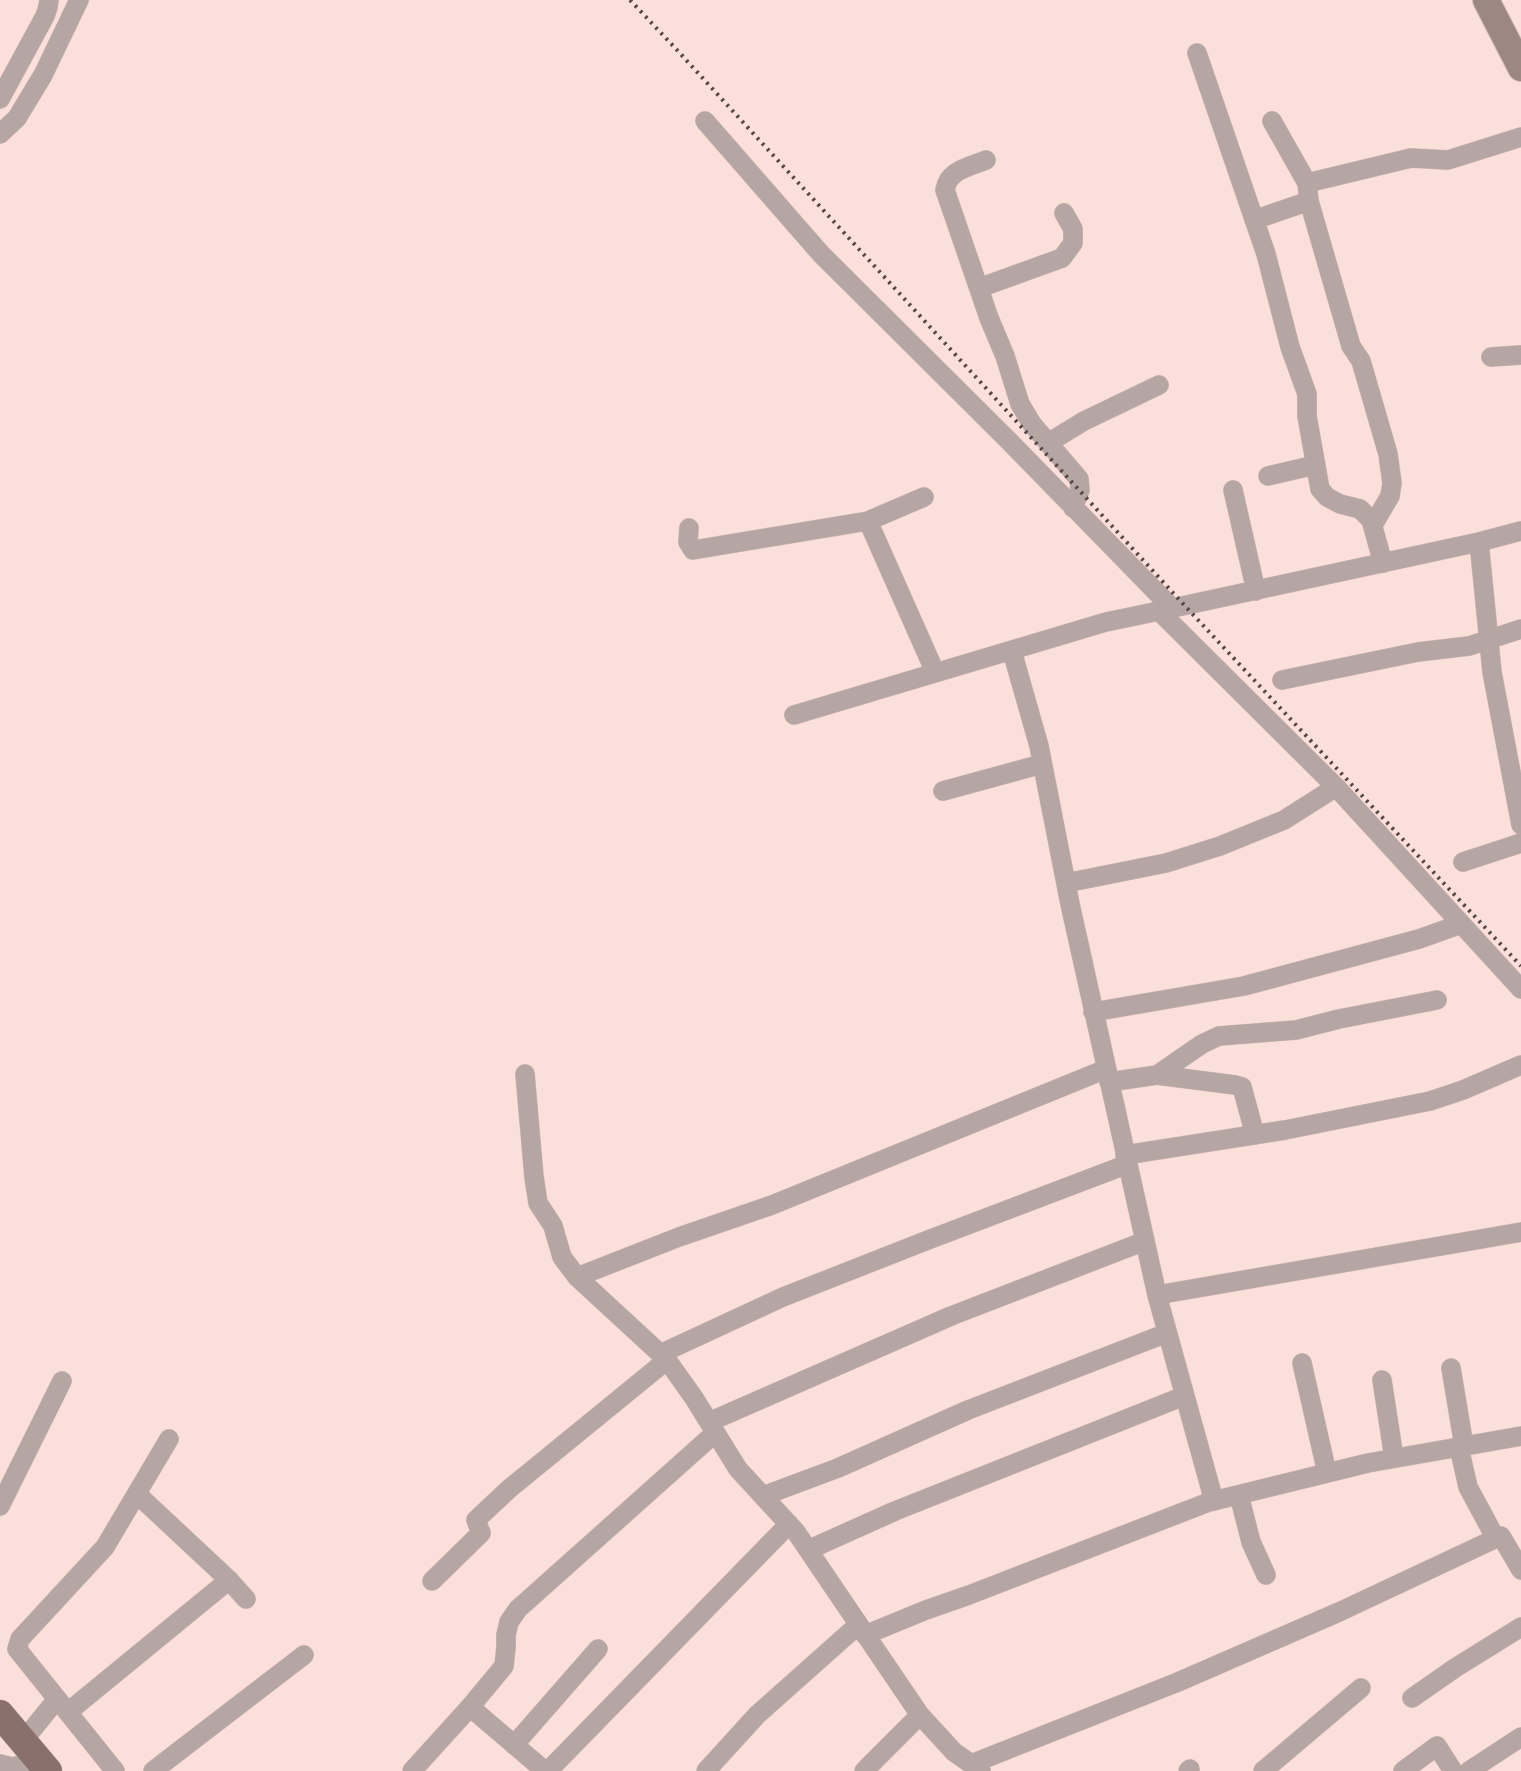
<!DOCTYPE html>
<style>
body{margin:0}
canvas{display:block;background:#fbdfda}
</style>
<canvas width="1521" height="1771"></canvas>
<script>
const context = document.querySelector('canvas').getContext('2d');
context.lineJoin = 'round';
function stroke(path, color, width, dash) {
  context.strokeStyle = color;
  context.lineWidth = width;
  context.lineCap = dash ? 'butt' : 'round';
  context.setLineDash(dash || []);
  context.stroke(path);
}
const street = new Path2D(`
 M1197 53 1266 254 1290 347 1307 394V416L1320 489 1327 497 1340 504 1360 509 1371 520 1383 563
 M0 99 45 16 48 7 49 0
 M705 121 821 254 1009 441 1172 608
 M1272 121 1307 183 1309 201 1351 346 1361 361 1388 454 1392 483 1390 496 1373 525
 M0 134 17 118 43 75 79 0
 M986 160C969 167 948 170 945 190L989 318 1005 356 1020 404 1032 424 1079 479 1080 490 1073 508
 M1307 183 1411 158 1448 160 1521 137
 M1254 220 1309 201
 M979 288 1062 258 1073 243V229L1064 213
 M1491 357 1521 355
 M1048 443 1084 421 1159 385
 M1268 476 1315 465
 M1233 490 1256 591
 M868 521 935 672
 M689 528 688 542 693 550 868 521 924 497
 M1521 531 1479 542 1159 611 1336 787 1521 989
 M1479 542 1492 672 1521 825
 M1012 651 1039 746 1070 904 1157 1295 1214 1501
 M1282 680 1418 652 1469 646 1521 629
 M794 715 1106 622 1159 611
 M943 791 1042 764
 M1463 862 1521 843
 M1066 883 1166 863 1220 846 1284 820 1336 787
 M1093 1012 1244 986 1419 939 1461 924
 M525 1074 534 1177 538 1203 553 1226 562 1257 577 1277 667 1360 694 1398 738 1469 796 1532 920 1715 954 1752 981 1771
 M1157 1075 1202 1044 1219 1036 1296 1030 1339 1019 1437 1000
 M1109 1082 1157 1075 1235 1085 1242 1087 1255 1135
 M1125 1155 1285 1130 1430 1101 1463 1090 1521 1065
 M577 1277 679 1237 772 1205 1106 1069
 M1157 1295 1521 1232
 M660 1354 783 1297 928 1240 1128 1164
 M1302 1363 1327 1473
 M1451 1368 1464 1446
 M1382 1380 1394 1458
 M709 1422 951 1316 1145 1241
 M1459 1447 1468 1487 1496 1539
 M137 1494 229 1580 246 1599
 M1239 1495 1251 1542 1266 1575
 M763 1496 838 1468 968 1410 1167 1333
 M0 1506 62 1381
 M808 1550 895 1511 1184 1396
 M432 1581 481 1533 476 1520 509 1489 667 1360
 M865 1635 926 1610 969 1595 1209 1502 1368 1463 1521 1436
 M1412 1698 1455 1668 1521 1627
 M470 1707 545 1771
 M68 1712 229 1580
 M23 1741 57 1699
 M514 1745 598 1649
 M0 1764 12 1767 39 1761
 M971 1764 1178 1682 1339 1612 1501 1536 1521 1570
 M115 1771 17 1649 20 1639 105 1547 169 1439
 M153 1771 304 1655
 M412 1771 470 1707 504 1666 506 1647V1635L509 1622 518 1609 715 1433
 M548 1771 789 1524
 M706 1771 757 1715 858 1625
 M864 1771 920 1715
 M1188 1771 1190 1769
 M1263 1771 1361 1688
 M1403 1771 1437 1746 1453 1771
 M1469 1771 1521 1737`);
const secondary = new Path2D(`
 M1486 0 1521 68`);
const primary = new Path2D(`
 M0 1714 48 1771`);
stroke(street, '#d4bbb6', 20);
stroke(secondary, '#d4bbb6', 28);
stroke(primary, '#d4bbb6', 29);
stroke(street, '#b5a6a3', 19);
stroke(secondary, '#9c8783', 26);
stroke(primary, '#8a706c', 28);
stroke(new Path2D(`
 M630 0 677 50 1185 606 1521 966`), '#574744', 4, [2.5, 5]);
</script>
